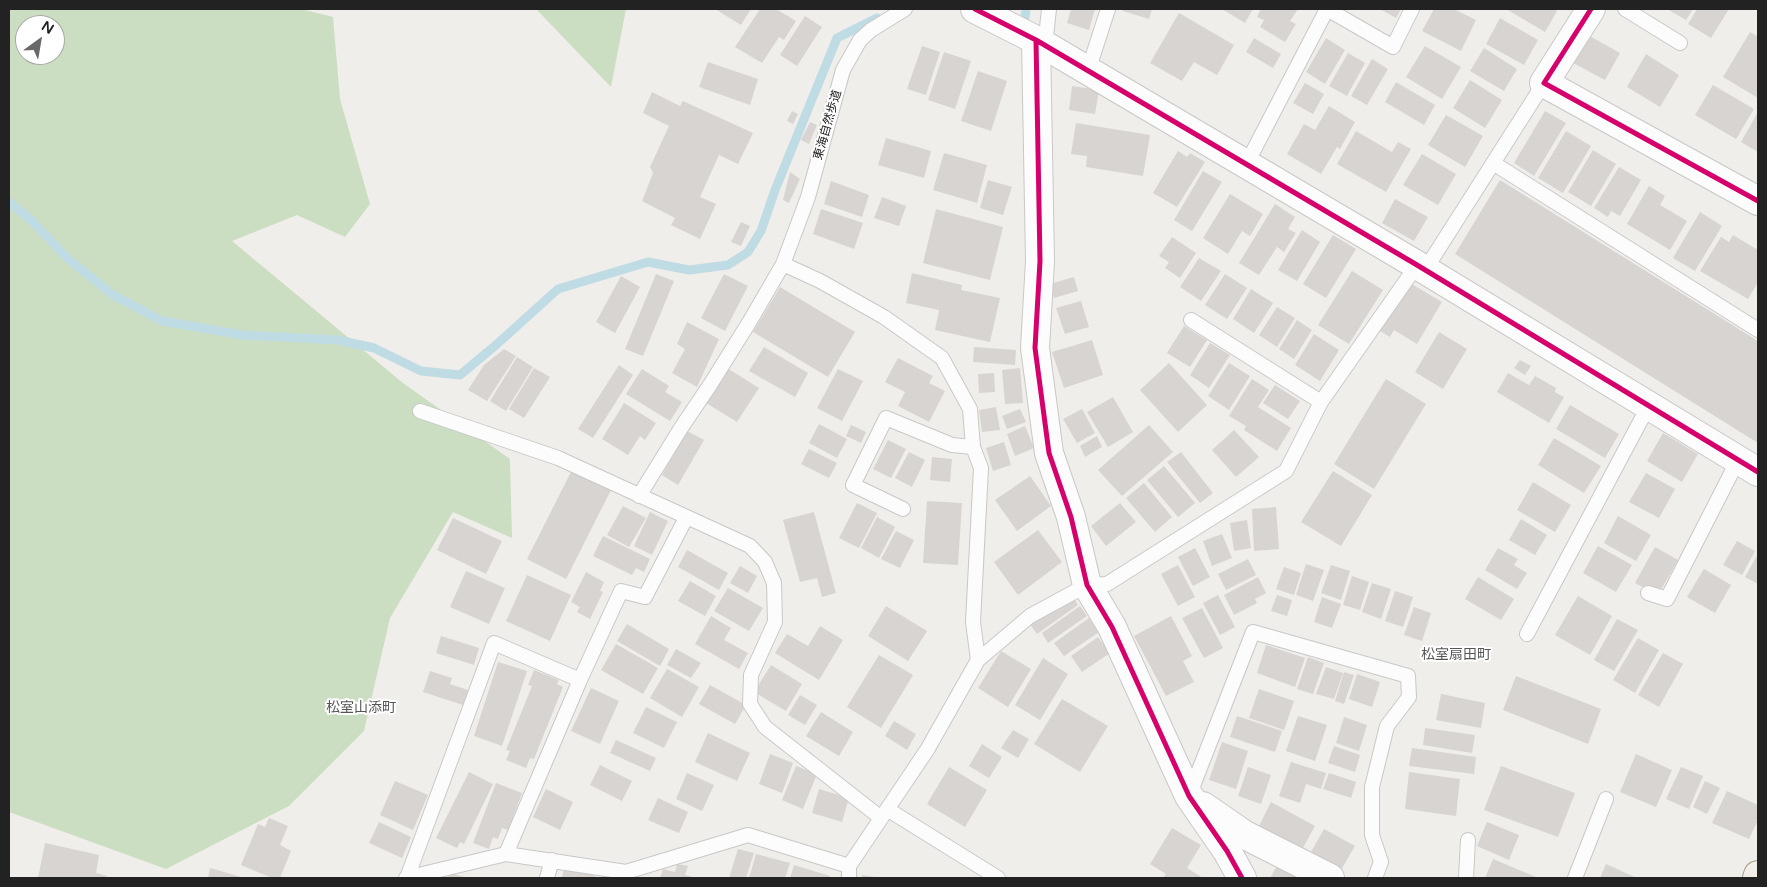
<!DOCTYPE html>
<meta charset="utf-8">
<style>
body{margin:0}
#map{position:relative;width:1767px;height:887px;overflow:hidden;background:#f0eeeb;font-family:"Varela Round",sans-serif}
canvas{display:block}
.frame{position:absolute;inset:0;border:10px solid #222;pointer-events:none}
.north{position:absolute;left:15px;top:15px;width:50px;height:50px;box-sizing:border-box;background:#fff;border:1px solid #a7a7a7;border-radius:50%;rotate:32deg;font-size:14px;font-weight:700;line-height:20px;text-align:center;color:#222}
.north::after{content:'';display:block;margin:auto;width:18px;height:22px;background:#6a6968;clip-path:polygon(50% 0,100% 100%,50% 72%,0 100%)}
</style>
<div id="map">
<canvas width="1767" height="887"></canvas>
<div class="frame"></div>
<div class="north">N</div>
</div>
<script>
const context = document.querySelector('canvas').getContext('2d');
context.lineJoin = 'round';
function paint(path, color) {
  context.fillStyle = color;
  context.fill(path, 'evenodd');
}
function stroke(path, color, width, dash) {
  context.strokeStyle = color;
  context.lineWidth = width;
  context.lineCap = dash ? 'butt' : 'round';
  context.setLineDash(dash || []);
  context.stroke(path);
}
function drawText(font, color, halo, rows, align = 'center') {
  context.font = font + ' "Varela Round","Noto Sans JP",sans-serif';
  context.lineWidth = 4;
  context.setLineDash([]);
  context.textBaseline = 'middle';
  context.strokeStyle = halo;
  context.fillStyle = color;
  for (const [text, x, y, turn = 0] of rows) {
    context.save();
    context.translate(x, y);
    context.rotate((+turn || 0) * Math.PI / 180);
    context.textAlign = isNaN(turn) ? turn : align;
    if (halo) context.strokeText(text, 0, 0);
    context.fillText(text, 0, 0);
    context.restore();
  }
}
paint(new Path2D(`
 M9 9H301L333 17 340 99 370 204 345 237 297 215 232 241 403 383 510 459 512 538 453 512 390 618 364 731 289 806 166 869 9 812ZM25 25H55V55H25Z
 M536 9H626L611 87Z`), '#cbdec1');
stroke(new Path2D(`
 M1025 17 1026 9
 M9 202 32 221 67 258 113 295 162 321 242 335 338 340 374 348 421 371 460 375 496 345 558 289 648 262 689 270 728 265 748 252 761 231 775 190 837 38 877 18`), '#bfdbe3', 9);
paint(new Path2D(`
 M715 9H751L741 25Z
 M760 9H776L796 21 784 40 779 37 762 63 735 47Z
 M1071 9H1095L1089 30 1067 23Z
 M1123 9H1152L1149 19 1123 11Z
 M1222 9H1253L1245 23Z
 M1261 9H1298L1290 21 1296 24 1285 42 1260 27 1264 20 1257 17Z
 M1380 9H1401L1396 18Z
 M1434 9H1454L1476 20 1461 51 1422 31Z
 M1506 9H1553L1557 11 1545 32Z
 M1667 9H1693L1686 20Z
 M1697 9H1729L1711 38 1688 24Z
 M1179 13 1234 45 1217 75 1194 62 1182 81 1150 63Z
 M805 16 822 27 797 66 780 55Z
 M1500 18 1538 40 1524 65 1486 44Z
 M1750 32 1758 37V98L1723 77Z
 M1588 35 1620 53 1605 80 1573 63Z
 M1254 38 1281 54 1273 68 1246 52Z
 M1326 38 1345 50 1325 84 1306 72Z
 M922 46 940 52 926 95 907 89Z
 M1425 46 1461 67 1442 99 1406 77Z
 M1484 48 1517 69 1504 91 1470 71Z
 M944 52 971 61 955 109 928 100Z
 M1348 53 1365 63 1347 96 1329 86Z
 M1646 54 1679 75 1660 107 1627 87Z
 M1372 59 1388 69 1367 105 1351 96Z
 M708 62 758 79 750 105 699 87Z
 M978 71 1007 81 991 131 961 121Z
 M1470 80 1502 100 1485 128 1453 108Z
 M1396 82 1435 105 1424 125 1385 102Z
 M1305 83 1324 94 1313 114 1293 103Z
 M1713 85 1754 109 1736 139 1695 115Z
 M1072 86 1099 90 1095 114 1069 110Z
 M652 92 680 106 683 101 753 133 738 164 719 155 700 197 716 204 700 239 671 225 675 218 642 201 653 173 650 167 669 126 643 113Z
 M1329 106 1355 122 1340 149 1337 147 1321 174 1287 154 1304 124 1315 130Z
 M792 111 798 114 793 124 787 121Z
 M1545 111 1566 123 1534 176 1514 163Z
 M1758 112V152L1741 142Z
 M1446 115 1483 136 1465 167 1428 145Z
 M810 122 817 125 809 144 801 140Z
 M1076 123 1150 135 1143 176 1086 167 1087 156 1071 154Z
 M1356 131 1392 152 1398 142 1411 149 1386 192 1337 164Z
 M1566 131 1591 146 1563 193 1538 178Z
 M886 138 931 151 924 178 878 165Z
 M1593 150 1616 164 1591 206 1568 192Z
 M1178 151 1187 157 1190 153 1205 162 1177 207 1153 193Z
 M944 153 987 165 977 203 933 190Z
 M1422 154 1456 174 1438 205 1403 185Z
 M1619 167 1641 180 1620 216 1611 211 1608 217 1594 208Z
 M1203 171 1222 182 1192 231 1174 220Z
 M790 172 800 179 789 203 783 200Z
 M988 180 1012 187 1003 215 980 208Z
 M1500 180 1758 341V443L1455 254Z
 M831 181 869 195 862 217 824 204Z
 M1649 186 1665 196 1660 205 1687 221 1670 250 1627 224Z
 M1230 194 1263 214 1250 236 1242 231 1228 254 1203 238Z
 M882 197 906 206 899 226 874 218Z
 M1395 199 1428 217 1414 241 1382 223Z
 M1275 204 1295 217 1288 229 1296 233 1284 252 1277 247 1259 275 1239 263Z
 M821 209 863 223 854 249 813 234Z
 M936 209 1003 227 990 280 923 263Z
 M1700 212 1722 226 1695 271 1673 258Z
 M741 222 750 226 741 246 731 242Z
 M1302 230 1320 242 1297 281 1278 270Z
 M1333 235 1356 249 1326 298 1303 284Z
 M1733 235 1758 250V282L1748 299 1700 271 1721 237 1729 242Z
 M1172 237 1196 253 1180 278 1165 268 1169 262 1159 256Z
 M1199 258 1221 271 1201 301 1180 287Z
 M1352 271 1383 290 1349 344 1318 325Z
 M912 273 962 285 961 290 1000 298 990 342 935 330 939 310 906 303Z
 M656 274 674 281 643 356 625 349Z
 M724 274 748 286 725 331 701 318Z
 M1225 274 1247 288 1227 319 1205 305Z
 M621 276 640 287 615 333 596 322Z
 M1074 277 1078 291 1054 298 1050 284Z
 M1410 283 1442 302 1417 344 1394 330 1390 337 1380 331Z
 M780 287 855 332 828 377 753 332Z
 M1251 289 1273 303 1254 333 1233 319Z
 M1081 301 1089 327 1065 334 1056 308Z
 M1277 307 1295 318 1277 347 1259 335Z
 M1297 320 1312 330 1294 359 1279 349Z
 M687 322 719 339 697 387 672 373 685 349 677 344Z
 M1184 326 1207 340 1190 367 1167 353Z
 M1439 332 1467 349 1443 389 1415 372Z
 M1314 334 1339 350 1320 381 1295 365Z
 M1092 340 1103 375 1064 388 1052 352Z
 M1210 343 1230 355 1209 388 1190 375Z
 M764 347 808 373 795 397 749 371Z
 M974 347 1016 350 1015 365 973 362Z
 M504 349 516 356 487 401 468 390 484 365Z
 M517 357 533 367 506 411 490 401Z
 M898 358 933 376 929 383 945 391 929 422 898 406 905 392 885 382Z
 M1520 360 1531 366 1525 375 1514 368Z
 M1169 363 1207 405 1178 432 1140 390Z
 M1229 363 1250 376 1229 410 1208 396Z
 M619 365 633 375 593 438 578 429Z
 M534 368 550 377 524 418 509 409Z
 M727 368 759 388 737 422 706 403Z
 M1020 368 1023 403 1005 404 1002 370Z
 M642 369 669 386 665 392 682 402 670 421 626 394Z
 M838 369 863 381 842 421 817 408Z
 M994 373 995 392 979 393 978 374Z
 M1508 373 1529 385 1535 376 1556 388 1555 392 1564 397 1549 423 1497 392Z
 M1252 379 1269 390 1258 407 1291 428 1277 451 1244 430 1246 426 1229 416Z
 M1386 379 1426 404 1374 489 1334 464Z
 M1275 385 1300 401 1288 419 1263 403Z
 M1113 397 1133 432 1108 447 1087 412Z
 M624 403 656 423 645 440 640 436 628 455 602 439Z
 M1570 405 1619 434 1605 458 1556 429Z
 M996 407 1000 430 982 432 979 410Z
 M1020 409 1026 422 1007 429 1002 416Z
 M1082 409 1095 433 1077 443 1063 419Z
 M819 424 847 439 837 458 809 443Z
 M851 425 866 432 861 443 846 436Z
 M1149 425 1173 452 1122 496 1098 470Z
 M1025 426 1034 448 1015 456 1007 434Z
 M1234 430 1259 457 1236 477 1212 450Z
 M687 431 704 440 678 485 662 475Z
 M1663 433 1698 454 1682 482 1647 461Z
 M1097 436 1102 447 1085 457 1080 446Z
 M1554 438 1601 466 1584 493 1538 465Z
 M888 440 906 449 891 478 873 469Z
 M1004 442 1011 465 993 471 986 448Z
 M809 449 837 463 829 478 801 464Z
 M909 452 925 460 912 487 895 478Z
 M1181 452 1213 493 1200 503 1167 462Z
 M932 457 952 459 950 482 930 480Z
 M1164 466 1195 503 1178 517 1147 480Z
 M573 468 612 488 566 579 527 559Z
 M1333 471 1372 495 1341 546 1301 522Z
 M1646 473 1675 489 1659 518 1629 502Z
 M1030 476 1051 506 1017 531 995 500Z
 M1533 482 1571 505 1555 532 1517 510Z
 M1144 483 1172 517 1155 532 1126 498Z
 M927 501 962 503 958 565 923 563Z
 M857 503 877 513 859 548 839 538Z
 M1120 503 1136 522 1106 546 1091 526Z
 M623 506 646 518 629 547 607 535Z
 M1276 507 1279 549 1254 551 1252 509Z
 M650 512 668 521 652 555 634 546Z
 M814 512 836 593 822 597 817 578 800 582 783 520Z
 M1618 516 1651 535 1636 561 1604 543Z
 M877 517 895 527 879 558 861 548Z
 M453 518 502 541 486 574 437 550Z
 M1521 519 1547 535 1535 555 1509 540Z
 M1247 520 1251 548 1234 551 1230 523Z
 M1038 530 1062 562 1018 595 994 562Z
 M896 531 914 540 900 568 881 559Z
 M1222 534 1232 558 1212 566 1203 541Z
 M603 536 650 559 644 572 636 568 632 575 593 556Z
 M1737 541 1755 551 1742 575 1723 565Z
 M1598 546 1632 565 1616 592 1583 573Z
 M1655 547 1678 560 1658 595 1635 583Z
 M1195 548 1210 577 1193 586 1178 557Z
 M1498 548 1518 559 1514 565 1527 573 1517 589 1485 570Z
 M687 550 728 573 719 590 678 567Z
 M1758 554V584L1745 577Z
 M1248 559 1256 575 1226 590 1218 574Z
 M1306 564 1324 570 1313 601 1296 595Z
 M1178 565 1195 597 1178 606 1161 574Z
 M1331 565 1350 571 1341 600 1321 593Z
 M740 566 757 576 748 593 730 583Z
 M1284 567 1301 573 1294 595 1276 589Z
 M1704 569 1731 585 1715 613 1687 597Z
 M466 571 505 588 489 624 450 607Z
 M586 572 604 582 600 591 603 592 590 619 577 612 580 607 571 602Z
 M527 575 571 595 550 641 506 621Z
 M1352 576 1369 582 1360 610 1343 605Z
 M1258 577 1266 593 1255 599 1257 603 1234 615 1224 595Z
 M1478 577 1514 599 1501 620 1465 599Z
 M690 581 716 596 705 616 678 601Z
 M1372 583 1391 589 1381 619 1362 612Z
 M728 588 763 608 749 631 714 611Z
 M1395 591 1413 597 1403 627 1385 621Z
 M1071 594 1078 605 1037 634 1029 623Z
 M1218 595 1235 627 1220 635 1203 603Z
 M1277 595 1292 600 1287 616 1271 611Z
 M1578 596 1612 616 1590 655 1555 635Z
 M1322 597 1341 604 1332 628 1314 622Z
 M886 606 927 631 908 661 868 636Z
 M1080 606 1087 616 1048 643 1042 633Z
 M1414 607 1431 613 1422 641 1404 635Z
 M1202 608 1223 648 1204 658 1182 618Z
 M711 616 731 628 724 640 748 653 739 669 695 644Z
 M1171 616 1192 656 1183 661 1194 682 1166 696 1134 636Z
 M1089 618 1099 632 1064 656 1054 643Z
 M1617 619 1638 630 1614 671 1594 660Z
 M627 624 669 649 660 666 617 641Z
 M820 626 843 640 819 680 775 653 787 634 808 646Z
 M441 636 479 648 474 665 436 653Z
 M1098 637 1110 653 1082 672 1071 656Z
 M1638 638 1659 650 1635 693 1613 680Z
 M616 644 658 668 643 694 601 670Z
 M1266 645 1305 658 1295 687 1257 673Z
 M676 649 701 663 691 678 667 665Z
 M1001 651 1031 669 1008 707 978 688Z
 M1663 653 1683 664 1659 707 1638 695Z
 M879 655 913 675 881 728 847 707Z
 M1308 657 1324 663 1313 694 1297 689Z
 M1043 658 1068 674 1040 720 1015 705Z
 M498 662 527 671 502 746 474 736Z
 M771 665 802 684 786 711 754 692Z
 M1326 667 1343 673 1334 699 1316 694Z
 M667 669 699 687 682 717 650 698Z
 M534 670 559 680 557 684 563 687 534 759 530 758 526 768 506 760 510 751 506 750 532 686 528 685Z
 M430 671 452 678 450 684 468 690 463 705 423 692Z
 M1344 672 1354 675 1344 704 1335 701Z
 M1357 674 1380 682 1372 707 1349 699Z
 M1516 676 1601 709 1588 744 1503 710Z
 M710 685 746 705 735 724 699 704Z
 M591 688 619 701 600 744 571 731Z
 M1259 689 1294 701 1284 730 1249 718Z
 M1441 694 1485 703 1481 728 1436 720Z
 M800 695 817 705 805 725 788 715Z
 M1062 699 1108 726 1080 772 1034 744Z
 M646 707 677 722 664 748 633 733Z
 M821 712 853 732 839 756 806 736Z
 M1237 716 1282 731 1275 752 1230 737Z
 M1298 716 1327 725 1315 761 1286 751Z
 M1344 717 1367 725 1359 751 1336 743Z
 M894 721 916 734 907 750 885 736Z
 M1425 728 1475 735 1472 753 1423 745Z
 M1013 730 1029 739 1018 758 1001 748Z
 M708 733 750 753 737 781 695 762Z
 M616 740 656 758 650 771 610 753Z
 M1222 742 1248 751 1236 789 1209 780Z
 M982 744 1002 757 989 778 969 766Z
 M1334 746 1360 755 1355 772 1328 763Z
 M1412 748 1476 757 1474 774 1409 766Z
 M770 754 793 763 782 793 759 784Z
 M1636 754 1672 770 1656 807 1620 792Z
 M1291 762 1326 773 1321 789 1306 784 1300 803 1279 796Z
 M600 765 632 781 622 801 590 785Z
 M796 766 817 774 803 809 782 800Z
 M1501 766 1575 793 1558 837 1484 810Z
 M949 767 987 790 965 827 927 804Z
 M1248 767 1271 775 1261 804 1238 796Z
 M1681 767 1703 776 1689 809 1666 799Z
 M469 772 493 784 464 844 460 842 457 848 436 838Z
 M1409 772 1460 779 1456 816 1405 809Z
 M687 773 714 785 702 811 676 799Z
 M1329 773 1356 782 1351 798 1323 789Z
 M395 781 428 795 413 830 380 815Z
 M1705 781 1720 788 1707 814 1693 807Z
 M496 783 522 793 508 830 502 828 498 839 493 837 489 849 473 843Z
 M546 789 573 802 560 830 533 817Z
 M819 789 849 798 842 822 812 813Z
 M1727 791 1758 805V820L1749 839 1712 823Z
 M658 798 688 812 679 833 648 820Z
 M1271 802 1315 826 1300 853 1257 830Z
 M269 818 288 826 280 845 291 851 280 878H272L241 865 258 824 265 827Z
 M379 822 411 837 402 858 369 843Z
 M1487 822 1519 835 1509 860 1477 846Z
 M1172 828 1201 845 1187 868 1203 878H1163L1166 874 1150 864Z
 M1324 829 1355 846 1341 870 1311 852Z
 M45 843 99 855 96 873 107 876 106 878H38Z
 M738 849 754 853 746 878H729Z
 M756 854 790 863 785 878H749Z
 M1493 859 1536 877 1535 878H1485Z
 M677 864 688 866 685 875 696 878H660L663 869 675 872Z
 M1606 864 1637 878H1600Z
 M794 865 830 876 829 878H790Z
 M1277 866 1299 878H1270Z
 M210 868 245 878H208Z
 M564 868 596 876 595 878H562Z
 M450 873 468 878H448Z
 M862 875 875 877V878H862Z`), '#d7d4d2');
const service = new Path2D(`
 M1327 9 1393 47 1412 9
 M1625 9 1680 43
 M1045 46 1049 9
 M1088 71 1108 9
 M1493 163 1758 330
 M1246 165 1327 9
 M783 264 820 281 884 317 942 358 970 409 973 447 981 468 973 622 978 660 927 750 849 866V878
 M1425 270 1544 83
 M1191 320 1321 402
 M420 411 558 458 750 546 765 562 774 583 775 622 751 675 750 704 765 727 881 818
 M639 496 681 428 710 385 750 321 783 264 808 197 843 70 860 40 871 30 905 9
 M903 509 853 485 886 418 952 445 973 447
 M1648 593 1667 599 1738 460
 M1527 634 1649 405
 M978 660 1030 616 1087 585 1107 584 1286 471 1321 402 1417 265
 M1189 796 1253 632 1408 676 1409 697 1387 726 1372 787V835L1381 862 1375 878
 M887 809 998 878
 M506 854 580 680 621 591 645 597 686 518
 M406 878 506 854 626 872 748 835 849 866
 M407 878 494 643 580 680
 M547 878 552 860
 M1466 878 1468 840
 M1575 878 1606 799`);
const minor = new Path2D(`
 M975 9 1036 40 1417 265 1758 472
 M1591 9 1544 83 1758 201
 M1036 40 1040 261 1035 348 1049 453 1071 517 1087 585 1112 627 1189 796 1227 851 1242 878
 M1203 806 1245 835 1330 878`);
const primary = new Path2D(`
 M1757 878 1758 875`);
stroke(service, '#c9c8c7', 16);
stroke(minor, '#c9c8c7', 30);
stroke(primary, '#a79c86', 30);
stroke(service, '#fdfcfc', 14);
stroke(minor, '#fdfcfc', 28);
stroke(primary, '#f3ede7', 28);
stroke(new Path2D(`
 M975 9 1036 40 1417 265 1758 472
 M1591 9 1544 83 1758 201
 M1036 40 1040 261 1035 348 1049 453 1071 517 1087 585 1112 627 1189 796 1227 851 1242 878`), '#d6006c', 5);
drawText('12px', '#222', '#fff', [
 ["東海自然歩道",828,125,-74]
]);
drawText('14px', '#555', '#fff', [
 ["松室扇田町",1456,655],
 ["松室山添町",361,708]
]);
</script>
